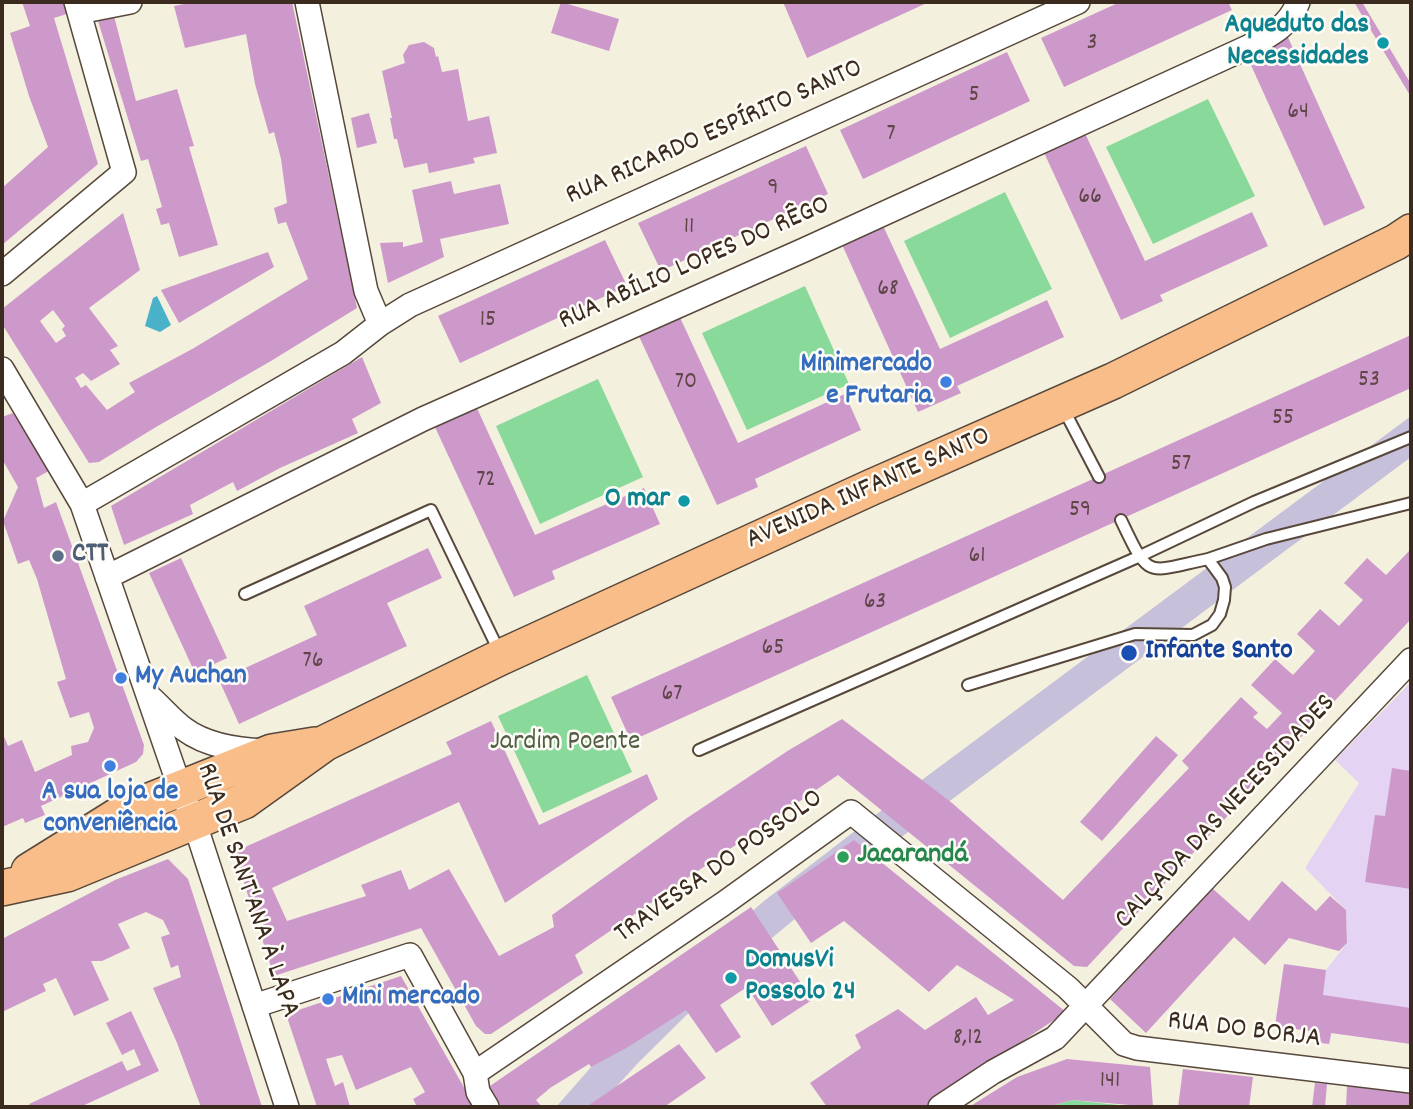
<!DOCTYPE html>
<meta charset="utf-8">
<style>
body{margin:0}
#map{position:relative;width:1413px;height:1109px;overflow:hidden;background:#f4f0de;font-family:Dekko,sans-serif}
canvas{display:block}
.frame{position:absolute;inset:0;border:4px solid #3b2a1e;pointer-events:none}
</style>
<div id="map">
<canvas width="1413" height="1109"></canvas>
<div class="frame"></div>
</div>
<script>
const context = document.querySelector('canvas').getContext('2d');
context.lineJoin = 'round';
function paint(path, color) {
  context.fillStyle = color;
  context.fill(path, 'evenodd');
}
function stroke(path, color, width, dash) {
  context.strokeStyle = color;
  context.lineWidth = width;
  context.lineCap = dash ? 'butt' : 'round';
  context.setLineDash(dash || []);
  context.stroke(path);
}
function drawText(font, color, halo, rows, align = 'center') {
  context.font = font + ' Dekko,sans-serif';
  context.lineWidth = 5;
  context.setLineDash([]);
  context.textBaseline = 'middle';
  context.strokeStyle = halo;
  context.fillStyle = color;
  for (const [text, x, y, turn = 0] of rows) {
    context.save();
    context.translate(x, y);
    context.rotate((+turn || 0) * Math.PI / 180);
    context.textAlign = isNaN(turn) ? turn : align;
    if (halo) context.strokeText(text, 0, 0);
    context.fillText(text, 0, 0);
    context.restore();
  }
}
paint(new Path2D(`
 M1411 682V1044L1332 1033 1329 1044 1315 1042 1316 1032 1275 1026 1284 964 1326 970 1347 943 1346 910 1305 868 1359 783 1335 760Z`), '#e4d3f2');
paint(new Path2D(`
 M1411 416V457L825 894 726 976 638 1063 598 1107H556L614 1041 705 952 764 901 899 797Z`), '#c6c0da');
paint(new Path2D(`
 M1208 99 1255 196 1153 244 1106 147Z
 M1005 192 1052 289 950 338 904 241Z
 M805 286 849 384 747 430 702 333Z
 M598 379 643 477 540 524 496 426Z
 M587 675 632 772 543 813 498 716Z
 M1072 1100 1137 1107H1056L1055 1105Z`), '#89da9a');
paint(new Path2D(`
 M157 296 171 325 160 332 145 326 153 298Z`), '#49b1c8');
paint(new Path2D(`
 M22 2H66L70 13 54 18 98 164 2 245V188L48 147 29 96 10 33 30 26Z
 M194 2H292L357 308 271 361 156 427 99 462 89 463 2 324V309L123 213 140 270 89 308 118 346 110 350 120 364 91 381 83 373 75 378 81 388 86 385 107 410 135 392 129 383 194 348 308 279 286 222 278 224 274 208 287 203 281 159 274 132 269 134 255 84 246 34 185 48 174 6ZM53 310 65 326 62 329 66 336 56 343 40 321Z
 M561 2 619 19 609 51 551 33Z
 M783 2H929L807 58Z
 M1120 2H1228L1232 10 1064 87 1041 38Z
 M1354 2H1362L1411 84V97Z
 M114 16 136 101 177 89 194 146 189 147 218 245 179 257 169 223 161 225 156 209 162 207 148 159 141 161 98 21Z
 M1286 33 1365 208 1324 226 1245 52Z
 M424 42 434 48 436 57 438 56 442 72 458 69 468 121 489 116 497 153 473 158 475 163 429 173 427 163 404 168 397 139H394L390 118H392L382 71 405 63 403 55 409 45Z
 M1007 52 1030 101 863 179 840 130Z
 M369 113 377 143 357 148 351 118Z
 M1082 127 1145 261 1252 212 1268 246 1160 295 1163 301 1121 320 1041 146Z
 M806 146 828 194 661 271 638 223Z
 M451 181 454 194 500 184 509 224 440 239 444 257 388 283 380 243 403 242V247L423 242 412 190Z
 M880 219 940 349 1047 300 1064 337 957 386 961 393 918 412 839 238Z
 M605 240 627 286 460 363 438 316Z
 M268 252 274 267 179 323 161 290Z
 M678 313 738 443 845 394 861 430 755 479 758 487 717 505 637 332Z
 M1411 335V388L631 741 611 697Z
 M362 357 381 403 352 419 358 433 280 468 237 491 233 482 190 505 193 514 124 545 111 506Z
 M476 406 535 535 644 488 660 524 552 571 555 579 514 597 434 425Z
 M13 413 49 471 36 478 44 508 56 502 144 745 143 754 136 762 41 806 45 815 25 823 23 818 2 827V732L8 746 22 740 35 772 72 755 71 746 88 742 94 728 89 712 70 718 57 682 66 679 37 579 29 560 18 564 3 521 18 487 2 459V417Z
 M428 548 442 578 387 603 407 646 239 724 219 680 317 635 304 606Z
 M1411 549V619L1087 967 1074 966 838 775 575 955 583 973 491 1034H485L476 1026 421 928 274 976 234 852 452 754 446 742 491 721 539 825 647 774 658 799 505 903 459 802 272 888 287 921 366 896 361 885 401 870 409 890 449 869 499 956 554 927 552 915 687 818 789 750 842 719 952 803 1063 900 1189 768 1182 761 1241 697 1258 713 1253 717 1267 729 1282 713 1251 685 1275 659 1293 675 1315 651 1297 634 1320 609 1339 626 1363 600 1344 583 1367 558 1386 575Z
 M181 558 227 658 195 673 149 573Z
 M1156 736 1178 755 1102 841 1080 822Z
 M1392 768 1411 771V889L1365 882 1375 815 1385 816Z
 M854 840 1066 1012 924 1107H827L810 1083 861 1048 855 1035 898 1009 925 1030 976 997 988 1015 1014 1000 957 965 929 992 844 921 811 943 777 893Z
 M168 859 188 879 262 1107H201L177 1043 153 988 181 977 178 965 171 968 161 937 170 934 163 920 146 912 118 924 130 948 102 961H91L109 1000 74 1016 56 978 43 984 46 991 2 1012V939L115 880Z
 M1282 881 1316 911 1330 896 1346 910 1347 943 1339 951 1289 938 1265 965 1234 937 1146 1033 1110 999 1212 888 1249 921Z
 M751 907 812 1000 772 1026 747 987 720 1005 741 1037 716 1053 686 1010 628 1047 591 1067 589 1064 550 1088 536 1100 542 1107H498L487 1088Z
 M1284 964 1326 970 1323 995 1411 1008V1044L1331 1033 1329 1044 1315 1042 1316 1032 1275 1026Z
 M401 976 475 1107H417L413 1099 425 1092 411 1067 356 1090 342 1055 326 1059 335 1086 343 1082 350 1107H317L286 1014Z
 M131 1011 159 1071 80 1107H31L29 1104 122 1061 127 1071 141 1065 134 1049 122 1055 106 1023Z
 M679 1044 706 1078 664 1107H586Z
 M1067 1059 1150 1067 1153 1107 1072 1100 1055 1105 1056 1107H969L1017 1077Z
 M1183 1069 1253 1077 1249 1107H1178Z
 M1315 1083 1327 1084 1325 1107H1312Z
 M1347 1086 1411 1092V1107H1346Z`), '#cd99cb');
const service = new Path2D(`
 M1063 408 1099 477
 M1208 559 1266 539 1411 503
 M245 594 431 510 499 651
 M968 685 1135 634 1193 635 1212 625 1220 614 1224 600 1225 587 1222 578 1208 559C1146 572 1150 581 1121 520
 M699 750 1138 557 1254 502 1411 437`);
const minor = new Path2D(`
 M307 2 366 291 380 324
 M79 12 130 2
 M2 274 124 172 76 2
 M2 369 82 504 180 788 194 821 287 1107
 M82 504 343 353 380 324 410 305 1078 2
 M107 577 423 419 804 250 1248 47C1269 36 1290 26 1298 2
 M151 698C162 708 172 720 184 729 207 746 237 750 265 751
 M254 1006 410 955 475 1073 478 1092 487 1107
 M475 1073 723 904 851 812 1068 988 1124 1044 1137 1048 1411 1081
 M940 1107 993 1072 1055 1038 1411 660`);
const primary = new Path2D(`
 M29 871 127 810 272 752 315 745
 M2 888 67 874 244 801 325 743 501 657 872 487 1113 381 1396 242 1411 232`);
stroke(service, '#57483b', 14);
stroke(minor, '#57483b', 26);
stroke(primary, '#57483b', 38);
stroke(service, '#fff', 10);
stroke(minor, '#fff', 23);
stroke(primary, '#f8bd89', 35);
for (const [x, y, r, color] of [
 [1383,43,7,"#0f9aa8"],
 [946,382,7,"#3f7fe0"],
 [684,501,7,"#0f9aa8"],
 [58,556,7,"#5c6f8a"],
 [1129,653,9,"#1a4fb4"],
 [121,678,7,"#3f7fe0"],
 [110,766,7,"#3f7fe0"],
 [843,857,7,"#2e9e5b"],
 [731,978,7,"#0f9aa8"],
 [328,999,7,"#3f7fe0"]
]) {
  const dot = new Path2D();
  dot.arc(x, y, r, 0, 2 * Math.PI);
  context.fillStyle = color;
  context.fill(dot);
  stroke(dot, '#fdfcf7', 2.5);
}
drawText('24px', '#604649', null, [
 ["3",1092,45],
 ["5",974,97],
 ["64",1298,114],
 ["7",891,136],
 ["9",773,190],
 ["66",1090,199],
 ["11",689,229],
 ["68",888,291],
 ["15",488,322],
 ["53",1369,382],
 ["70",686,384],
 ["55",1283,420],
 ["57",1181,466],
 ["72",486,482],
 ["59",1080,512],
 ["61",977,558],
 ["63",875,604],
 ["65",773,650],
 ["76",313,663],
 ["67",672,696],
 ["8,12",968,1040],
 ["141",1110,1083]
]);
drawText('bold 28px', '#0d838f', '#fdfcf7', [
 ["Aqueduto das",1369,27],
 ["Necessidades",1369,59],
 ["O mar",670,501],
 ["DomusVi",745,962,"left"],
 ["Possolo 24",745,994,"left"]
], 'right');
drawText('28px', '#3b2a1e', '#fdfcf7', [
 ["RUA RICARDO ESPÍRITO SANTO",715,134,-24],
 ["RUA ABÍLIO LOPES DO RÊGO",695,265,-24],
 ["AVENIDA INFANTE SANTO",869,490,-24],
 ["CALÇADA DAS NECESSIDADES",1227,813,-47],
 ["TRAVESSA DO POSSOLO",720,868,-35],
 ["RUA DE SANT'ANA À LAPA",246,891,71],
 ["RUA DO BORJA",1244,1032,7]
]);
drawText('bold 28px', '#366cbe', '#fdfcf7', [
 ["Minimercado",932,366,"right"],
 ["e Frutaria",932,398,"right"],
 ["My Auchan",135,678],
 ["A sua loja de",110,794,"center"],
 ["conveniência",110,826,"center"],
 ["Mini mercado",342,999]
], 'left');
drawText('bold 28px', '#4e5e75', '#fdfcf7', [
 ["CTT",72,556]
], 'left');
drawText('bold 28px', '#164399', '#fdfcf7', [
 ["Infante Santo",1145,653]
], 'left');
drawText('28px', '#525f43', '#fdfcf7', [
 ["Jardim Poente",565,744]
]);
drawText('bold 28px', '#27864d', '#fdfcf7', [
 ["Jacarandá",857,857]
], 'left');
</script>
